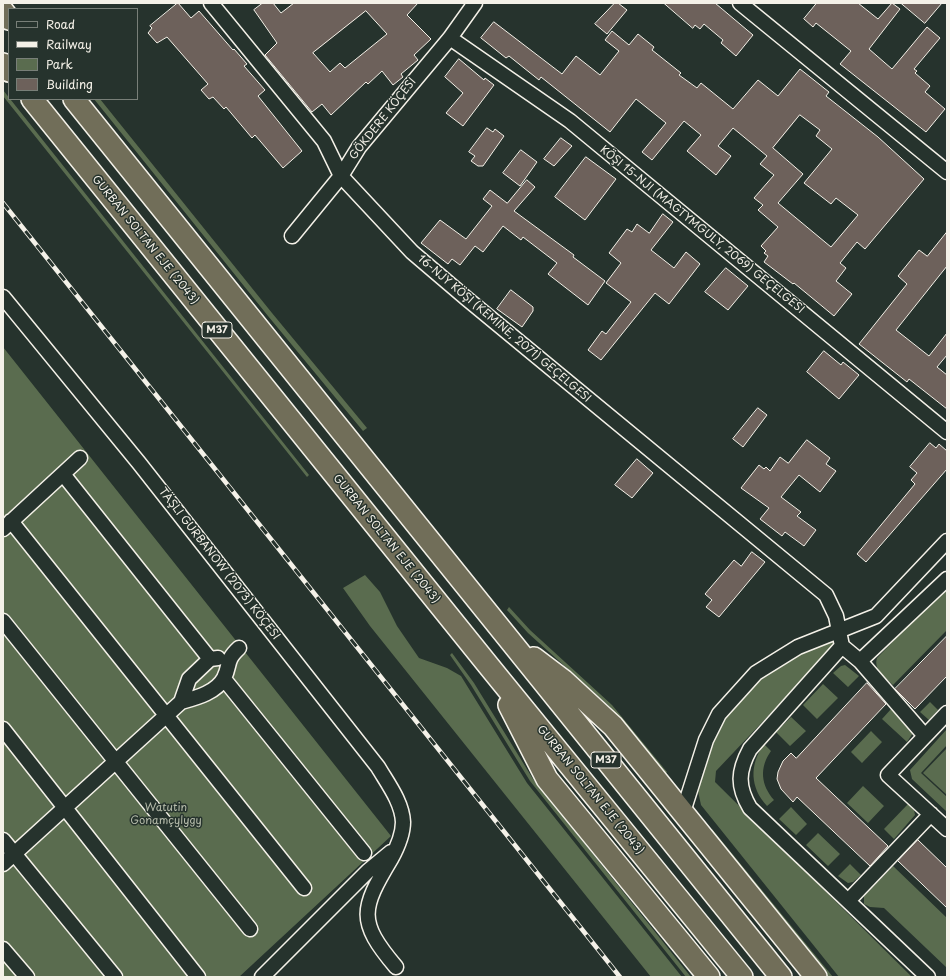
<!DOCTYPE html>
<meta charset="utf-8">
<style>
body{margin:0}
#map{position:relative;width:950px;height:980px;overflow:hidden;background:#26332d;font-family:"Playpen Sans",sans-serif}
canvas{display:block}
.frame{position:absolute;inset:0;border:4px solid #f4f1e8;pointer-events:none}
.legend{position:absolute;left:8px;top:8px;width:130px;height:92px;box-sizing:border-box;background:#26332d;border:1px solid #787f78;margin:0;padding:5px 7px;list-style:none;font-size:12px;color:#f4f1e8}
.legend li{display:flex;align-items:center;gap:8px;height:20px}
.legend b{width:20px;border:1px solid #787f78}
</style>
<div id="map">
<canvas width="950" height="980"></canvas>
<div class="frame"></div>
<ul class="legend">
<li><b style="height:5px;background:#26332d"></b>Road</li>
<li><b style="height:5px;background:#f4f1e8"></b>Railway</li>
<li><b style="height:11px;background:#5a6c4f"></b>Park</li>
<li><b style="height:11px;background:#6d615b"></b>Building</li>
</ul>
</div>
<script>
const context = document.querySelector('canvas').getContext('2d');
context.lineJoin = 'round';
function paint(path, color) {
  context.fillStyle = color;
  context.fill(path, 'evenodd');
}
function stroke(path, color, width, dash) {
  context.strokeStyle = color;
  context.lineWidth = width;
  context.lineCap = dash ? 'butt' : 'round';
  context.setLineDash(dash || []);
  context.stroke(path);
}
function drawText(font, color, halo, rows, align = 'center') {
  context.font = font + ' "Playpen Sans",sans-serif';
  context.lineWidth = 3;
  context.setLineDash([]);
  context.textBaseline = 'middle';
  context.strokeStyle = halo;
  context.fillStyle = color;
  for (const [text, x, y, turn = 0] of rows) {
    context.save();
    context.translate(x, y);
    context.rotate((+turn || 0) * Math.PI / 180);
    context.textAlign = isNaN(turn) ? turn : align;
    if (halo) context.strokeText(text, 0, 0);
    context.fillText(text, 0, 0);
    context.restore();
  }
}
paint(new Path2D(`
 M3 90 309 475 307 477 3 96Z
 M94 99H100L272 313 367 428 363 431 268 316Z
 M3 347 391 836 239 977H3Z
 M365 575 380 592 397 626 419 658 447 668 461 676 527 783 682 977H651L370 626 343 588Z
 M947 586V630L893 685C886 678 873 670 877 658Z
 M509 607 530 630 612 705 667 772 665 774 610 707 528 633 507 610Z
 M827 640H836L837 643 716 771 715 782 912 977H839L701 805 696 782 709 731 770 668Z
 M452 653 474 683 533 779 691 977H686L530 781 471 685 450 655Z
 M845 665 859 676 848 687 833 673 841 666Z
 M823 684 838 698 817 719 803 705Z
 M930 702 938 710 929 720 920 712Z
 M892 708 913 733 907 742 882 719Z
 M791 717 806 731 790 746 776 732Z
 M947 729V745L921 773 947 797V812L912 779 910 770Z
 M871 731 882 742 862 763 851 752Z
 M764 744 771 751C759 768 761 785 774 800L767 806C750 788 749 765 764 744Z
 M947 748V795L923 773Z
 M863 786 884 806 868 823 847 803Z
 M908 804 914 810 915 815 894 839 884 829Z
 M791 807 807 824 796 835 779 819Z
 M712 829 833 977H828L710 831Z
 M818 833 840 854 828 866 806 845Z
 M850 864 861 875 853 882 848 883 838 876Z
 M893 866 947 918V968L884 908 870 907 864 904V896Z`), '#5a6c4f');
const building = new Path2D(`
 M178 3 191 18 199 11 233 50 234 49 247 64 244 66 265 90 258 96 302 151 283 168 255 135 252 138 226 107 224 109 213 97 209 99 201 90 208 84 167 37 157 43 148 33 152 28 150 26Z
 M263 3H273L281 13 294 3H418L407 15 431 39 414 55 418 60 401 74 403 77 393 85 382 71 368 84 366 82 331 115 322 104 312 112 265 55 277 43 254 10ZM366 11 387 34 345 68 340 63 330 72 313 53Z
 M615 3H618L627 10 607 34 595 24Z
 M664 3H715L753 35 736 56 721 43 723 40 704 24 700 29 695 25 693 28Z
 M817 3H858L878 19 892 3 900 9 869 49 892 69 927 27 940 38 914 69 917 71 915 73 930 86 925 92 945 109 926 132 840 64 851 51 816 23 813 27 804 19Z
 M901 3H942L925 23Z
 M494 22 562 74 576 56 600 75 619 51 605 40 612 31 629 45 638 34 654 47 652 50 681 73 679 75 697 88 701 83 733 109 758 80 778 96 800 69 829 92 826 96 878 137 924 179 865 249 857 242 840 263 846 268 836 281 852 294 834 316 794 283 793 284 764 262 768 256 764 253 766 251 761 246 778 227 758 210 763 205 754 198 774 175 760 164 767 156 733 128 718 146 731 156 716 175 687 151 701 135 684 121 652 160 642 152 666 123 636 99 610 132 541 77 539 80 509 56 506 58 481 38ZM800 115 820 130 816 136 832 149 804 183 831 204 836 198 858 215 831 247 778 203 803 174 773 148Z
 M459 59 484 80 485 78 494 85 463 126 446 113 463 93 445 77Z
 M487 128 493 132 495 129 504 136 483 166H478L471 161 475 156 469 152Z
 M561 138 572 146 554 166 544 159Z
 M521 150 537 162 520 186 503 173Z
 M586 157 616 179 585 220 555 197Z
 M527 180 535 187 514 211 574 255 573 257 605 281 588 305 548 274 557 263 523 237 521 240 503 226 483 252 475 246 460 265 452 259 448 264 421 243 440 220 466 239 492 206 483 199 490 190 507 203Z
 M663 214 673 222 651 250 674 268 686 252 700 264 669 304 655 293 601 360 588 350 602 331 606 334 631 302 606 283 621 263 609 253 627 229 632 232 637 224 649 233Z
 M947 232V266L896 330 929 356 947 333V355L937 367 947 375V409L909 379 907 382 859 344 907 284 898 276 919 250 927 256Z
 M726 268 748 286 728 310 705 292Z
 M511 290 533 307V311L522 327 497 309Z
 M824 351 841 365 843 362 859 375 839 399 807 372Z
 M758 408 767 415 743 447 733 439Z
 M807 440 830 458 826 464 836 471 820 492 799 475 781 497 801 512 797 516 816 530 804 546 785 532 782 536 760 519 769 508 741 488 759 465 764 469 766 467 770 471 780 457 788 463Z
 M930 443 936 448 939 444 947 451V469L866 562 857 554 915 484 911 480 917 473 910 467Z
 M637 459 653 473 632 498 615 485Z
 M752 552 765 562 719 617 706 607 712 600 705 594 734 560 741 566Z
 M947 636V676L915 709 895 689Z
 M867 683 886 704 816 778 888 846 870 866 797 797 793 802 781 789 777 779 778 772 783 761 791 753 796 758Z
 M918 840 947 868V908L898 861Z`);
paint(building, '#6d615b');
stroke(building, '#f4f1e8', 1);
const minor = new Path2D(`
 M211 3 324 141 341 176 412 252 466 298 826 595 836 616 842 646
 M740 3 947 172
 M450 38 570 121 947 432
 M292 236 341 176 359 147 450 38 475 3
 M3 297 139 463 378 767C388 784 402 802 403 822 403 835 397 848 391 859 361 909 357 921 396 967
 M63 474 210 659
 M11 521 304 888
 M3 529 80 458
 M3 621 250 929
 M860 661 925 736
 M224 679 364 853
 M181 702 189 679 210 659 218 658
 M947 713 888 775 947 829
 M3 729 198 977
 M683 812 706 740 719 714 756 673 798 647 876 616 947 541
 M3 840 115 977
 M3 864 181 702C195 698 216 693 224 678 231 664 225 661 239 648
 M848 901 931 814
 M3 949 27 977
 M262 977 368 871 391 852
 M928 977 750 808C737 786 738 771 750 749L842 646 860 661 947 579`);
const highway = new Path2D(`
 M3 11 9 19
 M3 64 9 71
 M32 99 488 665 742 977
 M74 99 781 977
 M534 658 563 680 613 726 816 977
 M509 705 547 779 709 977`);
stroke(minor, '#f4f1e8', 17);
stroke(highway, '#f4f1e8', 24);
stroke(minor, '#26332d', 14);
stroke(highway, '#716e59', 21);
const rail = new Path2D(`
 M3 203 620 977`);
stroke(rail, '#f4f1e8', 4.5);
stroke(rail, '#26332d', 3, [9]);
for (const [x, y, w] of [
 [217,330,30],
 [606,760,30]
]) {
  const box = new Path2D();
  box.roundRect(x - w / 2, y - 8, w, 16, 3);
  context.fillStyle = '#26332d';
  context.fill(box);
  stroke(box, '#f4f1e8', 1);
}
drawText('bold 10px', '#f4f1e8', null, [
 ["M37",217,330],
 ["M37",606,760]
]);
drawText('11px', '#f4f1e8', '#26332d', [
 ["GÖKDERE KÖÇESI",383,119,-52],
 ["KÖŞI 15-NJI (MAGTYMGULY, 2069) GEÇELGESI",702,230,39],
 ["GURBAN SOLTAN EJE (2043)",145,240,51],
 ["16-NJY KÖŞI (KEMINE, 2071) GEÇELGESI",504,329,40],
 ["GURBAN SOLTAN EJE (2043)",386,539,51],
 ["TÄŞLI GURBANOW (2073) KÖÇESI",219,564,52],
 ["GURBAN SOLTAN EJE (2043)",590,790,51]
]);
drawText('11px', '#b6bcab', '#26332d', [
 ["Watutin",166,808],
 ["Gonamçylygy",166,821]
]);
</script>
